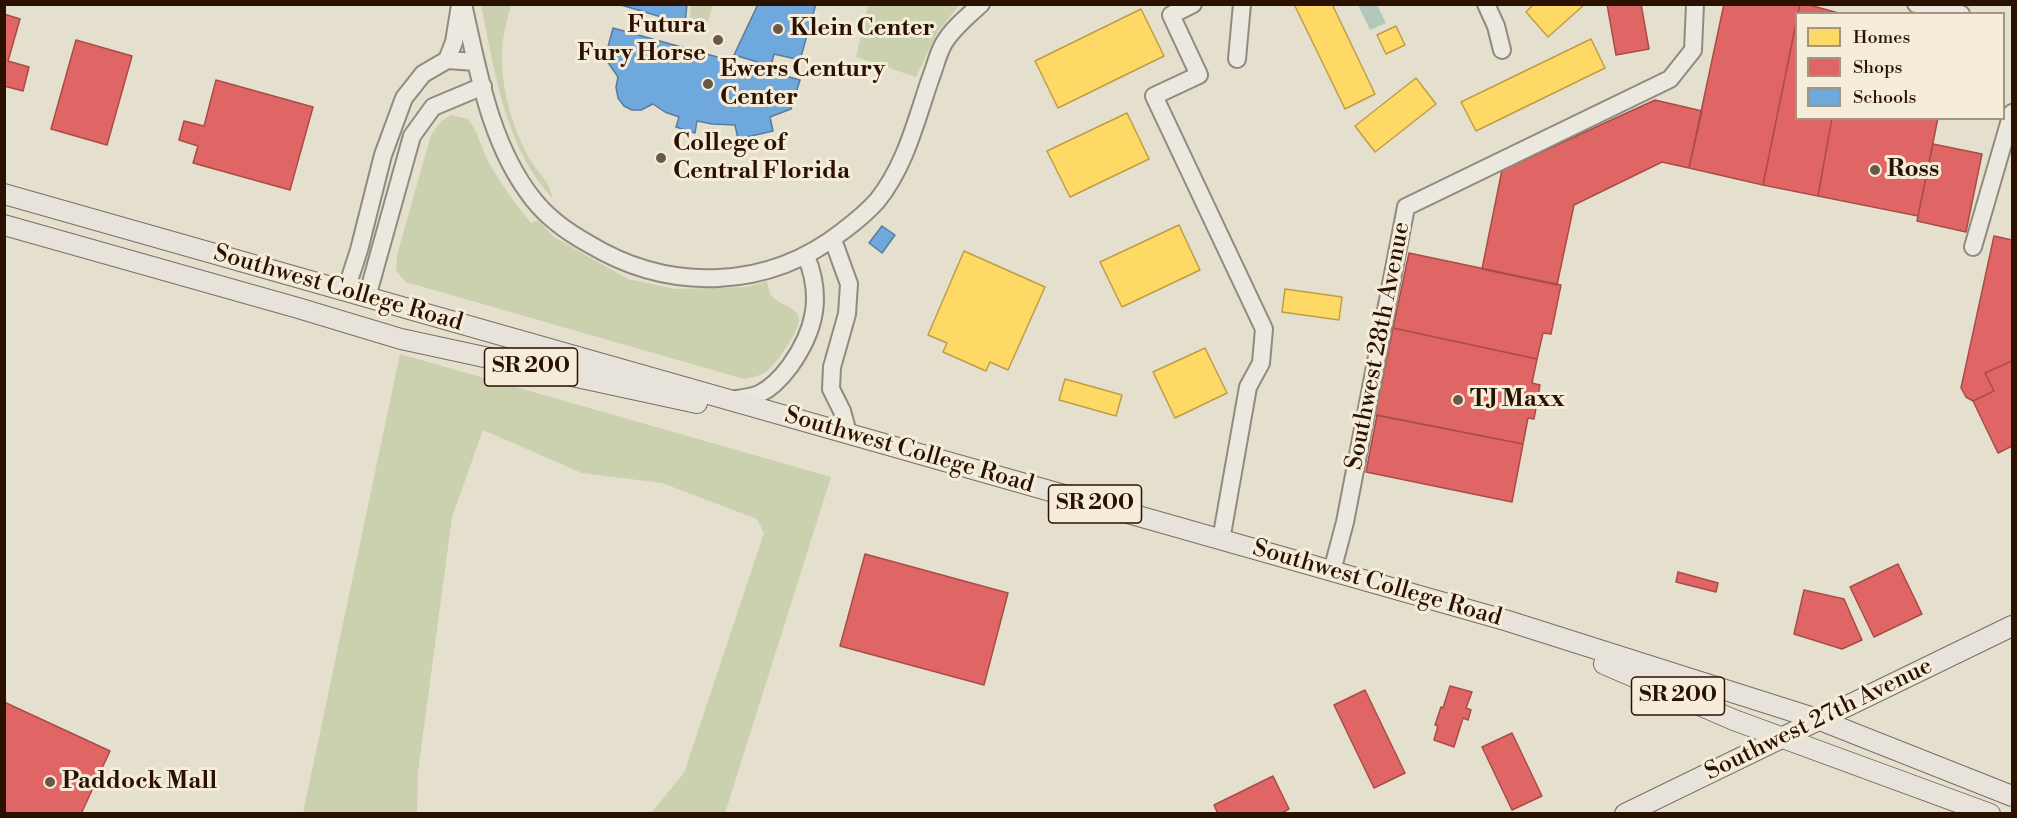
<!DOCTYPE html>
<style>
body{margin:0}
#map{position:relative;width:2017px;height:818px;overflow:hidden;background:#e5dfce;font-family:"Libre Bodoni",serif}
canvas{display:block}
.frame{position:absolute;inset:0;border:6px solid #2a1100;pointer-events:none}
.legend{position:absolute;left:1795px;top:12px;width:210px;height:108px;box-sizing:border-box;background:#f5edd9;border:2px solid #a49582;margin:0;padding:8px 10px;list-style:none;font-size:18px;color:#2a1100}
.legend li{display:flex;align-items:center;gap:12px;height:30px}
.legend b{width:30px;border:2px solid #a49582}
</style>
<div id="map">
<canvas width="2017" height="818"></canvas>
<div class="frame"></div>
<ul class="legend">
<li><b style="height:16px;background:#ffd966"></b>Homes</li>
<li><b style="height:16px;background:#e06666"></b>Shops</li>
<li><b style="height:16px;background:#6fa8dc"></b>Schools</li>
</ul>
</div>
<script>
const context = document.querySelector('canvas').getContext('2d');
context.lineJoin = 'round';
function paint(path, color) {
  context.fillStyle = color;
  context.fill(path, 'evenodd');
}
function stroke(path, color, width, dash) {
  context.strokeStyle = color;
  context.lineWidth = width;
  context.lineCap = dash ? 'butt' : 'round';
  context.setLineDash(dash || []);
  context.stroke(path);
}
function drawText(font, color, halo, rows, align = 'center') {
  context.font = font + ' "Libre Bodoni",serif';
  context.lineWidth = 6;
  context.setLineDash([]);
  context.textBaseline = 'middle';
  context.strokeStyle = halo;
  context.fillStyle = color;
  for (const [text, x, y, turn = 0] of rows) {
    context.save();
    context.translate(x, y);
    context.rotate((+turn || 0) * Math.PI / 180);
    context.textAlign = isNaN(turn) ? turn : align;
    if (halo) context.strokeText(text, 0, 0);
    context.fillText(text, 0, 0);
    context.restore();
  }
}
paint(new Path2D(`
 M481 5H511C507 20 502 38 502 54 501 88 512 126 528 156 537 172 549 180 553 199 504 146 495 72 481 5Z
 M691 5H713L705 31 689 27Z
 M868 5V4L959 5 937 33 916 77 856 57Z
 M451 115 468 119C478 132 481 147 488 161 501 184 515 204 531 223L538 220 554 237 628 279 675 289 747 287 767 281C768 285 769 292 771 295 777 304 793 306 798 315 804 326 776 364 767 371 760 376 753 377 744 379L406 282 396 271 397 255 431 135 441 121Z
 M400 354 831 477 725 813H651L684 773 764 533 757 519 662 483 582 473 483 430 452 517 418 772 417 813H303Z`), '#cbd1af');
paint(new Path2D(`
 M1358 5H1377L1386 23 1370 30Z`), '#b0c9ba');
const homes = new Path2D(`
 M1294 4H1332L1375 94 1345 109Z
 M1534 4H1585L1548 37 1526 12Z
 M1141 9 1164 56 1058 108 1035 61Z
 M1396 26 1405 45 1386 54 1377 35Z
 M1591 39 1605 68 1476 131 1461 102Z
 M1416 78 1436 104 1375 152 1355 126Z
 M1127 113 1149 159 1070 197 1047 151Z
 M1179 225 1200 270 1122 307 1100 262Z
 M964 251 1045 287 1008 370 990 362 986 371 943 352 947 343 928 335Z
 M1285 289 1342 297 1339 320 1282 312Z
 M1205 348 1227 393 1175 418 1153 372Z
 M1065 379 1122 395 1116 416 1059 400Z`);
paint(homes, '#ffd966');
stroke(homes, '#bf9d47', 1.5);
const shops = new Path2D(`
 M1607 4H1641L1649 49 1616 55Z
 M1724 4H1800L1798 14H1796V23L1763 185 1689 168Z
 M1800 4H1806L1842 14H1798Z
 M4 14 20 19 8 61 29 67 23 91 4 86Z
 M1796 23V118H1832L1818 196 1763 185Z
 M76 40 132 56 107 145 51 129Z
 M216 80 313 107 290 190 193 163 198 146 179 140 184 121 204 126Z
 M1655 100 1702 111 1689 168 1662 162 1574 205 1557 285 1482 269 1502 170Z
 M1832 118H1938L1918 216 1818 196Z
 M1933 144 1982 154 1966 232 1917 221Z
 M1994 236 2012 240V361L1985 373 1994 391 1973 401 1966 397 1961 388Z
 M1409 253 1561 285 1551 334 1543 333 1537 359 1393 328Z
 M1393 328 1537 359 1532 383 1540 385 1534 419 1528 418 1523 444 1375 415Z
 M2012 361V446L1998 453 1973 401 1994 391 1985 373Z
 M1377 415 1523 444 1512 502 1366 472Z
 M865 554 1008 593 984 685 840 646Z
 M1898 564 1922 614 1874 637 1850 587Z
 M1678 572 1718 583 1716 592 1676 582Z
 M1804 590 1844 599 1862 640 1842 649 1794 634Z
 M1450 686 1472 692 1466 708 1471 710 1468 720 1463 718 1454 747 1434 740 1438 726 1435 725 1441 707 1443 708Z
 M1365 690 1405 773 1374 788 1334 705Z
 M4 702 110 751 81 814H4Z
 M1512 733 1542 796 1512 810 1482 747Z
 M1273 776 1289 809 1280 814H1218L1214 805Z`);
paint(shops, '#e06666');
stroke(shops, '#a94c47', 1.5);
const schools = new Path2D(`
 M621 4H687L685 24 621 5Z
 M758 4H816L800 60 774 54 771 66 734 55Z
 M613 28 800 80 791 109 770 117 773 131 738 139 735 125 712 124 697 121 695 133 676 127 679 117 665 112 653 104 641 110H632L624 106 618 98 616 87 618 77 605 58Z
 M882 226 895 235 882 253 869 243Z`);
paint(schools, '#6fa8dc');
stroke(schools, '#5a7b9a', 1.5);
const minor = new Path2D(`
 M463 4C478 70 490 145 533 199 547 217 569 233 589 244 670 293 768 290 843 231 855 222 867 212 877 201 906 165 916 120 931 77 935 67 938 53 944 43 953 28 968 16 981 4
 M1193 4 1171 15 1199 75 1154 96 1264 329 1261 363 1248 387 1221 540
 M1486 4 1496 26 1502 50
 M1916 4 1961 14
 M1237 59 1242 4
 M447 60 454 42 460 5
 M833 240 849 284 847 314 832 367 831 389 842 411 848 433
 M1973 247 2012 113
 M346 290 359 250 383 155 404 98 423 74 447 60 476 62
 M367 297 412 136 433 107 483 86
 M731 400C740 398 751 398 759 394 772 388 782 377 790 366 815 331 823 297 806 256
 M1332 571 1345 522 1406 207 1670 79 1693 50 1695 4`);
const major = new Path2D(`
 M4 194 1508 621 1820 720 2012 796
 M4 225 298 308 401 339 697 403
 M1604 664 1734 720 1990 814
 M1625 814 2012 626`);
stroke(minor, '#918b7f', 20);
stroke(major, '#766f64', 22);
stroke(minor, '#ebe8df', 16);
stroke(major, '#e8e3da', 20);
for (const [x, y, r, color] of [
 [778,29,6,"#6b5948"],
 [718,40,6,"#6b5948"],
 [708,84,6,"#6b5948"],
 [661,158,6,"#6b5948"],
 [1875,170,6,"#6b5948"],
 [1458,400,6,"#6b5948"],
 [50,782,6,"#6b5948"]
]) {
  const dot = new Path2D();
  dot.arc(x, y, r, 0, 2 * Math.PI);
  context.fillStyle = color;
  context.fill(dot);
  stroke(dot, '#f5edd9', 2);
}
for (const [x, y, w] of [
 [531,367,93],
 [1095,504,93],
 [1678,696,93]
]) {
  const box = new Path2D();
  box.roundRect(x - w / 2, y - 19, w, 38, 4.5);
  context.fillStyle = '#f5edd9';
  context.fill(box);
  stroke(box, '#2a1100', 1.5);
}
drawText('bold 22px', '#2a1100', null, [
 ["SR 200",531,367],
 ["SR 200",1095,504],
 ["SR 200",1678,696]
]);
drawText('bold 24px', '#2a1100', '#f5edd9', [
 ["Futura",706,26,"right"],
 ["Fury Horse",706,54,"right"],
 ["Klein Center",790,29],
 ["Ewers Century",720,70],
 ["Center",720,98],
 ["College of",673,144],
 ["Central Florida",673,172],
 ["Ross",1887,170],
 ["TJ Maxx",1470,400],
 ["Paddock Mall",62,782]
], 'left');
drawText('24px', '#2a1100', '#f5edd9', [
 ["Southwest College Road",338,289,16],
 ["Southwest 28th Avenue",1379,346,-79],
 ["Southwest College Road",909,451,16],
 ["Southwest College Road",1377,584,16],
 ["Southwest 27th Avenue",1819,720,-26]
]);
</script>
